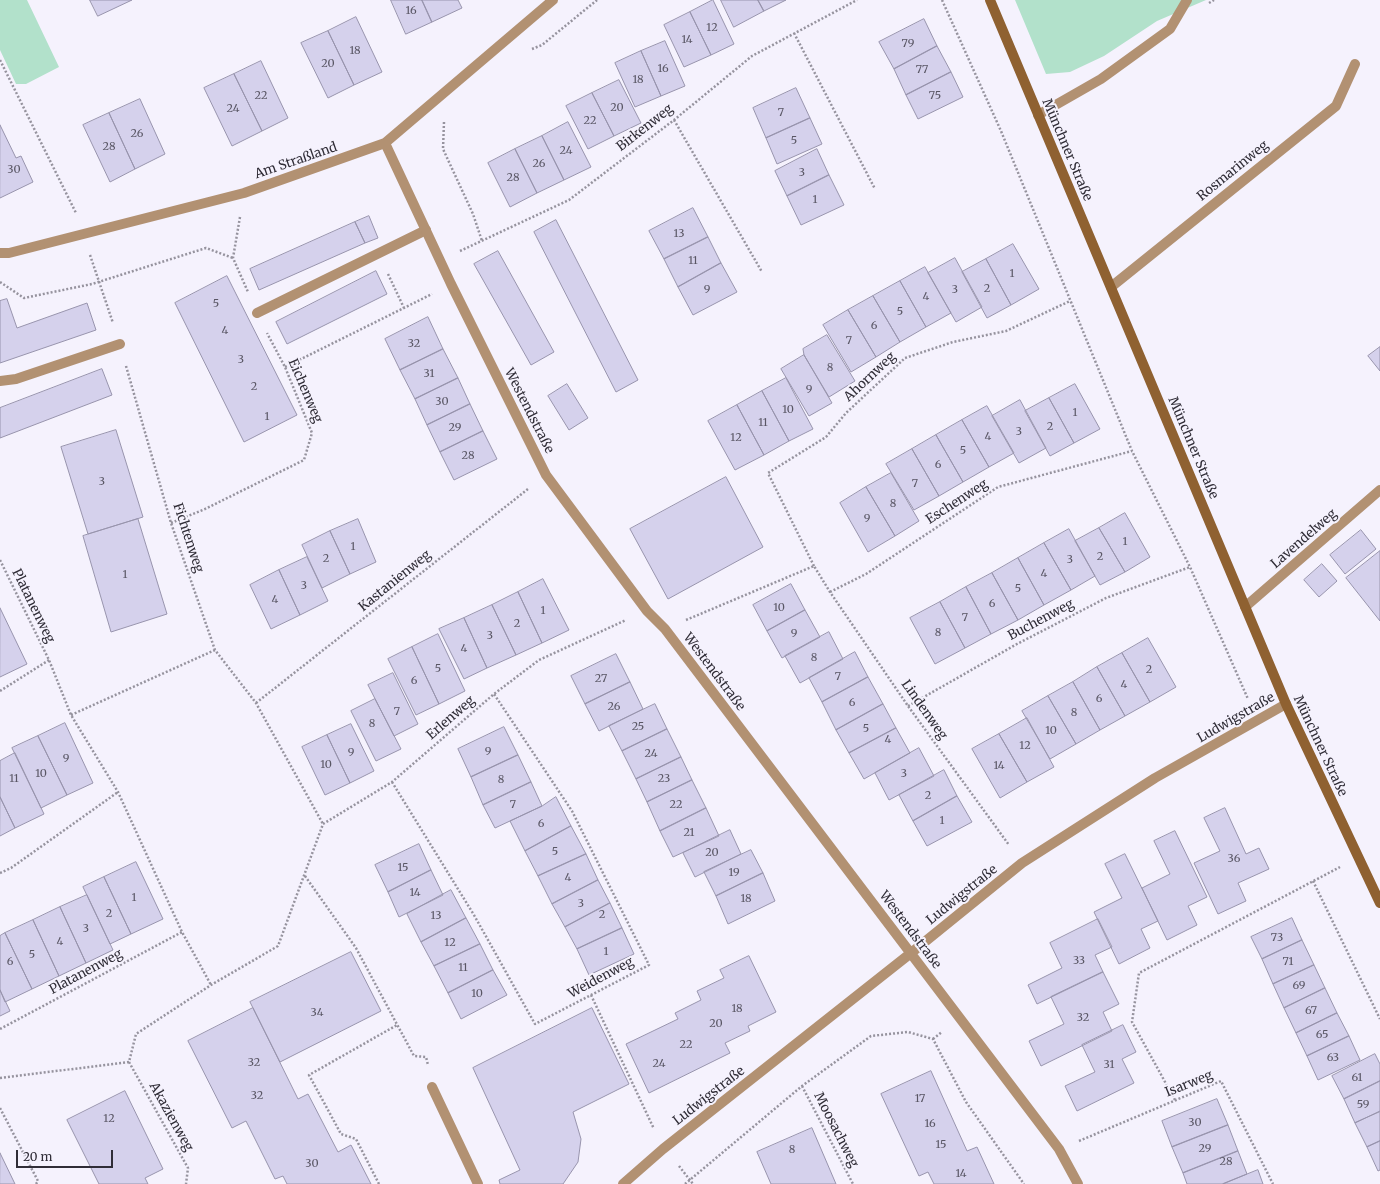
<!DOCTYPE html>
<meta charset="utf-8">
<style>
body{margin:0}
#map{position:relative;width:1380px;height:1184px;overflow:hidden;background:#f5f2fd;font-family:Merriweather,serif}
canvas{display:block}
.scale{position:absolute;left:16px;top:1150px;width:97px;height:18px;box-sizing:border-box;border:2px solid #302d37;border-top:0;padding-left:5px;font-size:12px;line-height:14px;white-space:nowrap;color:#302d37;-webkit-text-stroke:3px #f5f2fd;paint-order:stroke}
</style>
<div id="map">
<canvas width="1380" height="1184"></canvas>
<div class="scale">20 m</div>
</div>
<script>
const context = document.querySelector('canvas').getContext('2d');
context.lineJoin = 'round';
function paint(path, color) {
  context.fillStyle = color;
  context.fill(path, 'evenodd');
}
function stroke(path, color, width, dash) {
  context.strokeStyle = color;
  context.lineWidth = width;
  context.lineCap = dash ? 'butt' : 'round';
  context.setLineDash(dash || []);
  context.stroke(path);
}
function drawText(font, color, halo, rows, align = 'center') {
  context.font = font + ' Merriweather,serif';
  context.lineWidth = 4;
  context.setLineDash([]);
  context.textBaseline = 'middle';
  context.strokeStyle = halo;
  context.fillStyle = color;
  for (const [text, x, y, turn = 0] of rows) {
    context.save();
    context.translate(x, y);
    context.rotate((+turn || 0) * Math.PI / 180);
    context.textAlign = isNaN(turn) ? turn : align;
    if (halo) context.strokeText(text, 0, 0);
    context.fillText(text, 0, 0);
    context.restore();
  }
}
paint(new Path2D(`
 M0 0H27L59 67 26 84H16L0 50Z
 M1015 0H1206L1157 21 1104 56 1070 72 1046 74Z`), '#b2e1cb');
const building = new Path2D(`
 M90 0H132L98 16Z
 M391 0H422L432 22 406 34Z
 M422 0H458L462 8 432 22Z
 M713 0 734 44 711 55 690 12Z
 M721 0H758L764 11 734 27Z
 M758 0H786L764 11Z
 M690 12 711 55 684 67 664 25Z
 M356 17 382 72 354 85 328 31Z
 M924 19 937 46 894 69 879 42Z
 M328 31 354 85 328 98 301 43Z
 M665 41 685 86 661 96 641 51Z
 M937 46 951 72 906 95 894 69Z
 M641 51 661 96 635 107 615 63Z
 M261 61 288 118 262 131 234 74Z
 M951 72 963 97 918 119 906 95Z
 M234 74 262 131 232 146 204 88Z
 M619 80 641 123 614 136 592 93Z
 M796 88 810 118 766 138 753 108Z
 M592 93 614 136 588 149 566 106Z
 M140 99 165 154 135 169 109 113Z
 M109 113 135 169 110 182 83 125Z
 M810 118 822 144 777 164 766 138Z
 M568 122 591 167 564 180 542 136Z
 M0 125 16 158 21 156 33 182 0 198Z
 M542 136 564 180 537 193 515 149Z
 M515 149 537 193 510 207 488 163Z
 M817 149 829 175 787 196 775 171Z
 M829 175 844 205 801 225 787 196Z
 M693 208 708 237 664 259 649 231Z
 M369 216 378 238 365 243 355 222Z
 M556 220 638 380 616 392 534 232Z
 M355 222 365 243 259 290 250 269Z
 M708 237 721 263 678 287 664 259Z
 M1013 244 1039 289 1011 305 986 259Z
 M498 251 554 352 531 365 474 264Z
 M955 258 982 307 956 322 928 273Z
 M986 259 1011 305 987 318 962 272Z
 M721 263 737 292 693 315 678 287Z
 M925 267 951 313 926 327 900 281Z
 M376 271 387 294 287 344 276 322Z
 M227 276 297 415 244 442 175 303Z
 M900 281 926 327 900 342 873 296Z
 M873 296 900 342 876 357 848 310Z
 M7 299 17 328 87 303 96 330 0 363V301Z
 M848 310 876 357 851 372 823 325Z
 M428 317 443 349 400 370 385 339Z
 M827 335 855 381 829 397 804 355 803 349Z
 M1380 347V371L1368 356Z
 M443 349 458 378 415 399 400 370Z
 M804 355 832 403 809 416 781 369Z
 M102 369 112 395 0 438V408Z
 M458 378 470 404 427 425 415 399Z
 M786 378 813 429 789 441 762 391Z
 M567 384 588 418 569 430 548 396Z
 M1075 384 1100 429 1074 443 1049 398Z
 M762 391 789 441 764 455 737 405Z
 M1049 398 1074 443 1050 456 1025 411Z
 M1020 400 1046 448 1019 463 992 416Z
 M470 404 483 431 440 452 427 425Z
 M737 405 764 455 735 470 708 421Z
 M987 406 1014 453 989 467 962 420Z
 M962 420 989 467 963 482 936 435Z
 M116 430 143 517 88 534 61 447Z
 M483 431 497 459 454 480 440 452Z
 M936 435 963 482 939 496 912 449Z
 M912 449 939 496 914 510 886 464Z
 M891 473 919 521 895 536 866 487Z
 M726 477 763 547 668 599 630 529Z
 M866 487 895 536 868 552 840 503Z
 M1125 513 1150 557 1125 572 1099 528Z
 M138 519 167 614 111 632 83 536Z
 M358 519 376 562 350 574 330 531Z
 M1099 528 1125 572 1100 585 1075 541Z
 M1069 529 1095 576 1071 590 1044 543Z
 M1361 530 1376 549 1345 574 1330 555Z
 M330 531 350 574 322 588 302 545Z
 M1044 543 1071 590 1044 605 1018 558Z
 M1380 551V621L1346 578Z
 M307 557 328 601 300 615 279 570Z
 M1018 558 1044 605 1018 620 992 573Z
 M1322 564 1337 581 1319 597 1304 580Z
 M279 570 300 615 271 629 250 585Z
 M992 573 1018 620 991 634 966 587Z
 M543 579 569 630 542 643 518 592Z
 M791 584 805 610 767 631 753 605Z
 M966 587 991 634 965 648 940 602Z
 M518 592 542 643 516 655 492 605Z
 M940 602 965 648 935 664 910 618Z
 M492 605 516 655 487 668 464 618Z
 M0 608 27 664 0 677Z
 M805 610 820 637 782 658 767 631Z
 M464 618 487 668 464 679 439 629Z
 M829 632 843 659 800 683 785 656Z
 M438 634 465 691 439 704 412 647Z
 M1148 638 1176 687 1150 702 1122 653Z
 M412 647 439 704 416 715 388 659Z
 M855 652 868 677 822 702 809 678Z
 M1122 653 1150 702 1125 716 1097 667Z
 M616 654 630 682 585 704 571 676Z
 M1097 667 1125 716 1100 730 1073 682Z
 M393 673 418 724 394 736 368 685Z
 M868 677 883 704 836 730 822 702Z
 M630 682 643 709 599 731 585 704Z
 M1073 682 1100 730 1076 744 1048 696Z
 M1048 696 1076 744 1050 759 1022 711Z
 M375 699 401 749 376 761 351 711Z
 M655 704 667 729 622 751 609 726Z
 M883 704 896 728 849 753 836 730Z
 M1027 718 1054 767 1027 782 999 734Z
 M65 723 93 783 67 795 38 736Z
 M351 724 374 771 350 783 327 735Z
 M504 727 518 755 471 777 458 749Z
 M896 728 910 753 864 779 849 753Z
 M667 729 681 757 636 779 622 751Z
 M999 734 1027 782 1000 798 972 749Z
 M327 735 350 783 325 795 302 747Z
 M38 736 67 795 41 808 12 748Z
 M919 748 934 776 889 800 875 773Z
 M15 753 44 814 15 828 0 797V761Z
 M518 755 531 782 483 805 471 777Z
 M681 757 692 780 647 802 636 779Z
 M944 770 957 796 913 821 899 795Z
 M692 780 706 808 660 831 647 802Z
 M531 782 542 806 495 828 483 805Z
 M957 796 972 822 927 846 913 821Z
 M0 797 15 828 0 836Z
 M556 797 571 826 525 851 510 821 542 806Z
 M706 808 719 836 673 857 660 831Z
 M1225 808 1246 854 1259 848 1269 869 1238 883 1246 901 1218 914 1194 863 1220 851 1204 818Z
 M571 826 586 854 538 876 525 851Z
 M730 830 741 854 695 877 683 853Z
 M1175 831 1207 897 1188 906 1197 925 1167 940 1142 888 1170 874 1154 841Z
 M419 844 431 870 388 892 375 865Z
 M751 850 763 873 716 896 704 872Z
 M586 854 598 880 552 904 538 876Z
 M1125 854 1158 921 1141 929 1150 948 1119 964 1094 912 1122 898 1105 864Z
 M136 862 163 919 131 934 104 877Z
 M431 870 443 895 399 917 388 892Z
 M763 873 775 901 728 924 716 896Z
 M104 877 131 934 110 944 83 887Z
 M598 880 610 903 565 927 552 904Z
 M451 890 466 918 421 942 407 914Z
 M87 895 113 950 86 963 60 907Z
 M610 903 622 928 577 949 565 927Z
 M60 907 86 963 59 976 33 920Z
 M466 918 480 944 434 966 421 942Z
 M1292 918 1302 940 1262 959 1251 937Z
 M1098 919 1112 947 1095 955 1103 972 1037 1004 1028 985 1062 968 1050 943Z
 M33 920 59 976 32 989 5 933Z
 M622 928 634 954 589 975 577 949Z
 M5 933 32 989 5 1002 0 990V936Z
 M1302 940 1314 965 1273 984 1262 959Z
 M480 944 493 970 448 993 434 966Z
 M351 952 381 1011 280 1062 250 1002Z
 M749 956 776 1012 748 1026 750 1031 725 1043 730 1053 649 1093 626 1044 678 1019 675 1013 701 1000 697 991 724 978 720 970Z
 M1314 965 1325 988 1284 1008 1273 984Z
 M493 970 507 995 461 1019 448 993Z
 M1103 972 1119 1004 1103 1012 1112 1031 1041 1066 1029 1041 1064 1024 1051 997Z
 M1325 988 1337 1013 1296 1033 1284 1008Z
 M0 990 10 1011 0 1016Z
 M253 1008 298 1099 308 1094 338 1152 351 1145 371 1184H287L283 1176 275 1179 246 1121 232 1128 188 1041Z
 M592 1008 629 1084 573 1112 581 1139 578 1162 563 1184H500L499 1180 520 1170 473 1068Z
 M1337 1013 1349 1036 1307 1056 1296 1033Z
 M1123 1025 1136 1052 1122 1059 1134 1083 1077 1111 1065 1086 1095 1072 1082 1045Z
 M1349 1036 1360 1060 1318 1080 1307 1056Z
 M1375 1054 1380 1064V1081L1344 1099 1332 1076Z
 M931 1071 967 1151 977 1147 994 1184H934L928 1172 919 1176 881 1094Z
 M1380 1081V1111L1355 1123 1344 1099Z
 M125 1091 163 1169 145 1178 148 1184H99L67 1120Z
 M1217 1099 1228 1125 1172 1147 1162 1121Z
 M1380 1112V1141L1367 1147 1355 1123Z
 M1228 1125 1238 1151 1183 1173 1172 1147Z
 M812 1128 836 1184H771L757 1152Z
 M1380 1141V1170L1378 1171 1367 1147Z
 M1238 1151 1247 1174 1222 1184H1187L1183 1173Z
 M0 1153 15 1184H0Z
 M1258 1170 1263 1184H1223L1247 1174Z`);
paint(building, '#d5d1ec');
stroke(building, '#9894ad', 1);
stroke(new Path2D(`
 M942 0 1001 131 1132 451 1190 567 1248 699
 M1209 3 1214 0
 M794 33 875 189
 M532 49 542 45 597 0
 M0 60 76 213
 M674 120 762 272
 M444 122 443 149 473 214 482 241
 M240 217 233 258 248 292
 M460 251 569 200 674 120 752 56 857 0
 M90 255 113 323
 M388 274 404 308
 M0 282 24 298 92 284 206 248 233 258
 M126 366 171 523 215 650 256 703 323 824
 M285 367 432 294
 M171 523 205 509 304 460 312 433 285 367 267 333
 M0 560 49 660 71 715 118 792 182 932 211 985
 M814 566 768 473 826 437 846 413 905 358 953 342 1006 331 1070 301
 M830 592 866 574 998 487 1132 451
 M686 620 814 566 830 592 908 706 1009 845
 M0 691 49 660
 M256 703 528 489
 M908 706 1017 644 1106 598 1190 567
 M71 715 215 650
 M392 782 474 915 535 1024 649 965 572 811 494 694
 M0 873 11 868 118 792
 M305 876 356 948 414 1056 426 1057 428 1065
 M1313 881 1380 1019
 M591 995 654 1129
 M0 1029 182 932
 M933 1039 942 1032
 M129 1062 188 1168 186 1184
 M0 1078 129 1062 136 1034 211 985 278 946 323 824 392 782 494 694 539 660 626 620
 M802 1086 853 1184
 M1175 1100 1132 1022 1139 973 1340 867
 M0 1108 38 1181 36 1184
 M1079 1141 1221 1081 1273 1184
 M679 1166 693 1184
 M379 1184 356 1139 341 1134 309 1075 397 1025
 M685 1184 802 1086 871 1036 908 1032 933 1039 966 1102 1024 1184`), '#96939e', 2.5, [2, 2]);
stroke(new Path2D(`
 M1038 115 1101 79 1170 29 1187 0
 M257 313 426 230
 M0 381 16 379 120 344
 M432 1087 478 1184`), '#b29172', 10);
stroke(new Path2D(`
 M385 143 451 284 546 475 647 611 665 629 1059 1149 1078 1184
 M0 253H9L244 193 385 143 553 0
 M1111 287 1336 106 1355 64
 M1245 607 1380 490
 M623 1184 663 1149 911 953 1022 863 1155 778 1286 704`), '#b29172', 10);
stroke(new Path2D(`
 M990 0 1286 704 1380 903`), '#8f6131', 10);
drawText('11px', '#595664', null, [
 ["16",411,11],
 ["12",712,28],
 ["14",687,40],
 ["79",908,44],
 ["18",355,51],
 ["20",328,64],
 ["16",663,69],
 ["77",922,70],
 ["18",638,80],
 ["22",261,96],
 ["75",935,96],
 ["20",617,108],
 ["24",233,109],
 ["7",781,113],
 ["22",590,121],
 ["26",137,134],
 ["5",794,141],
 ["28",109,147],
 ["24",566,151],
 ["26",539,164],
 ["30",14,170],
 ["3",802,173],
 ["28",513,178],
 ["1",815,200],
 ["13",679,234],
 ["11",693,261],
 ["1",1012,274],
 ["2",987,289],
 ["9",707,290],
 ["3",955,290],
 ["4",926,297],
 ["5",216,304],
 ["5",900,312],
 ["6",874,326],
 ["4",225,331],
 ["7",849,341],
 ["32",414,344],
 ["3",241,360],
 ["8",830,368],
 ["31",429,374],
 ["2",254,387],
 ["9",809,390],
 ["30",442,402],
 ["10",788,410],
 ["1",1075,413],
 ["1",267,417],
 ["11",763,423],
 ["2",1050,427],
 ["29",455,428],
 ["3",1019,432],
 ["4",988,437],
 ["12",736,438],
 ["5",963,451],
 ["28",468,456],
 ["6",938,465],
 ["3",102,482],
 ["7",915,484],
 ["8",893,504],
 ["9",867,519],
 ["1",1125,542],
 ["1",353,547],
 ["2",1100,557],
 ["2",326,559],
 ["3",1070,560],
 ["4",1044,574],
 ["1",125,575],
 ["3",304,586],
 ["5",1018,589],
 ["4",275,600],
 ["6",992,604],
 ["10",779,608],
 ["1",543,611],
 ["7",965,618],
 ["2",517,624],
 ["8",938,633],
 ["9",794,634],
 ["3",490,636],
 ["4",464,649],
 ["8",814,658],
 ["5",438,669],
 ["2",1149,670],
 ["7",838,677],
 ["27",601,679],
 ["6",414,681],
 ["4",1124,685],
 ["6",1099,699],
 ["6",852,703],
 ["26",614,707],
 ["7",397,712],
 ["8",1074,713],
 ["8",372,724],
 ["25",638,727],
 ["5",866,729],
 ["10",1051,731],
 ["4",888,740],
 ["12",1025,746],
 ["9",488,752],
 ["9",351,753],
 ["24",651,754],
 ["9",66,759],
 ["10",326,765],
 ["14",999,766],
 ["10",41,774],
 ["3",904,774],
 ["11",14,779],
 ["23",664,779],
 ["8",501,780],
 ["2",928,796],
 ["7",513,805],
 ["22",676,805],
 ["1",942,821],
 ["6",541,824],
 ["21",689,833],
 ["5",555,852],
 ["20",712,853],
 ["36",1234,859],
 ["15",403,868],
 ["19",734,873],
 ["4",568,878],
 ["14",415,893],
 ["1",134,898],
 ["18",746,899],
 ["3",581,904],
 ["2",109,914],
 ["2",602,915],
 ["13",436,916],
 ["3",86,929],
 ["73",1277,938],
 ["4",60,942],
 ["12",450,943],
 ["1",606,952],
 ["5",32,955],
 ["33",1079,961],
 ["6",10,962],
 ["71",1288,962],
 ["11",463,968],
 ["69",1299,986],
 ["10",477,994],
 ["18",737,1009],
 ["67",1311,1011],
 ["34",317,1013],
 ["32",1083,1018],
 ["20",716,1024],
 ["65",1322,1035],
 ["22",686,1045],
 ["63",1333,1058],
 ["32",254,1063],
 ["24",659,1064],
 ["31",1109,1065],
 ["61",1357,1078],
 ["32",257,1096],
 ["17",920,1099],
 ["59",1363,1105],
 ["12",109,1119],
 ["30",1195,1123],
 ["16",930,1124],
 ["15",941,1145],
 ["29",1205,1149],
 ["8",792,1150],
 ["28",1226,1162],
 ["30",312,1164],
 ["14",961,1174]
]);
drawText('13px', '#302d37', '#f5f2fd', [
 ["Birkenweg",645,128,-38],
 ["Münchner Straße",1067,150,67],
 ["Am Straßland",296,161,-19],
 ["Rosmarinweg",1233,171,-39],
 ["Ahornweg",870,377,-43],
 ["Eichenweg",305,391,67],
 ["Westendstraße",529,411,63],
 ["Münchner Straße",1193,448,67],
 ["Eschenweg",957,502,-33],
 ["Fichtenweg",188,538,72],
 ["Lavendelweg",1304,539,-41],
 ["Kastanienweg",395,581,-39],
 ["Platanenweg",33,606,64],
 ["Buchenweg",1041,620,-28],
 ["Westendstraße",714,672,53],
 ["Lindenweg",924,710,55],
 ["Erlenweg",451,718,-41],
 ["Ludwigstraße",1236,718,-30],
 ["Münchner Straße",1320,746,65],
 ["Ludwigstraße",962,895,-39],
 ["Westendstraße",910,930,53],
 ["Platanenweg",86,972,-28],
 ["Weidenweg",601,978,-28],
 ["Isarweg",1189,1084,-22],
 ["Ludwigstraße",709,1096,-38],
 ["Akazienweg",171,1117,61],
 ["Moosachweg",836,1130,63]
]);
</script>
